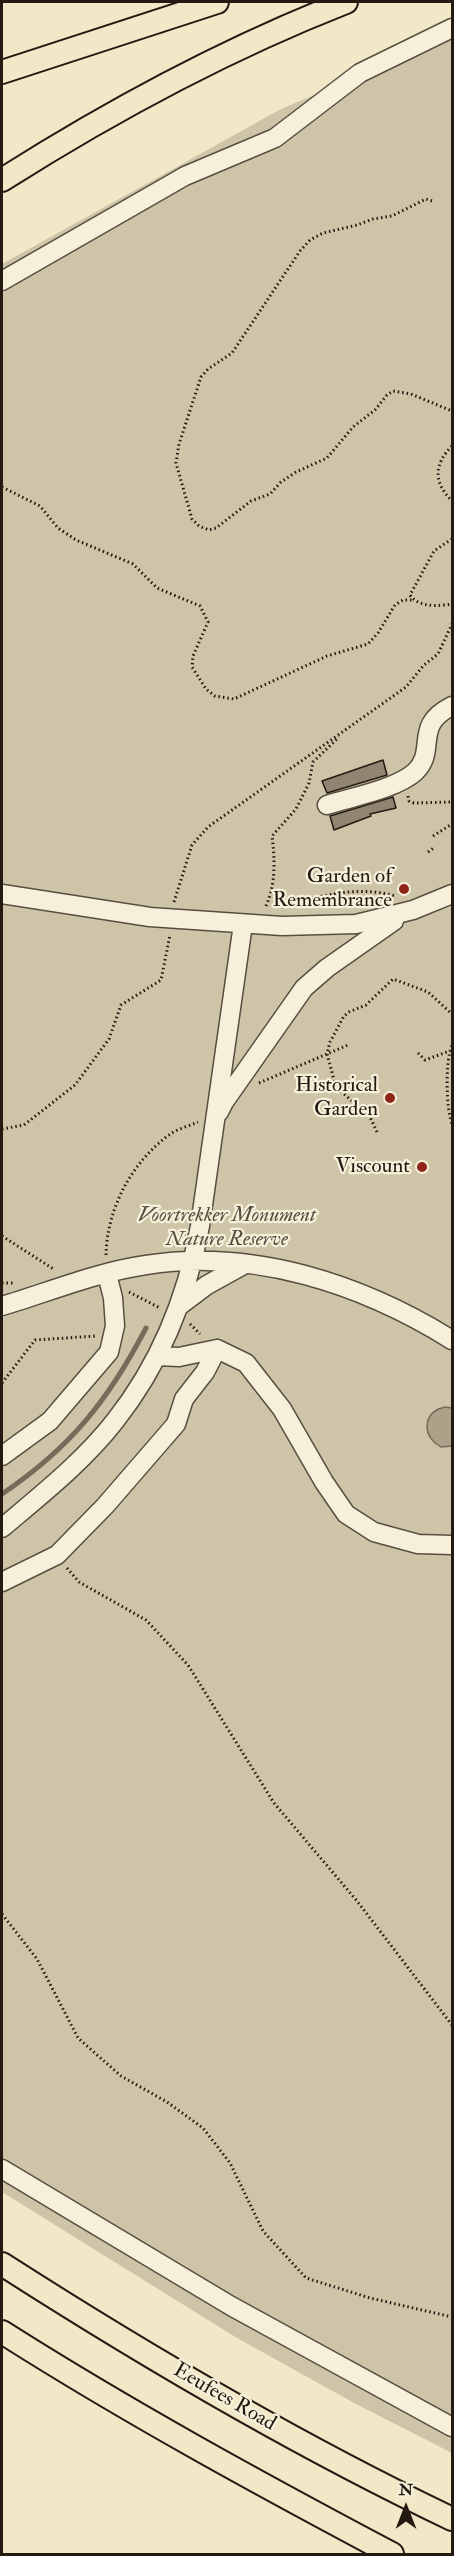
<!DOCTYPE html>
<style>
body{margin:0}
#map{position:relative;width:454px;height:2556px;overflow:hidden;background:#f1e8c8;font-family:"IM FELL Double Pica",serif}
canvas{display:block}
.frame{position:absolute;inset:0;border:3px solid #251a12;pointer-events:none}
.north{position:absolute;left:376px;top:2478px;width:60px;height:60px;-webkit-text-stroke:4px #f6f0db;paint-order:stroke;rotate:0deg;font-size:16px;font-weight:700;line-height:24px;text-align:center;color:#251a12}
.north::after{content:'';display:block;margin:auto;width:21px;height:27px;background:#251a12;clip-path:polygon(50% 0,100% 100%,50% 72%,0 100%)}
</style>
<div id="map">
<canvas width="454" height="2556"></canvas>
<div class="frame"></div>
<div class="north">N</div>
</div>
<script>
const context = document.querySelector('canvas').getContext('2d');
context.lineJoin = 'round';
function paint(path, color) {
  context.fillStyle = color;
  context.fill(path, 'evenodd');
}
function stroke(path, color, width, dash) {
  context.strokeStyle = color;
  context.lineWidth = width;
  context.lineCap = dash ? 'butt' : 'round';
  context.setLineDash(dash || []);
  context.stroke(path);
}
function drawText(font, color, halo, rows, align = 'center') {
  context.font = font + ' "IM FELL Double Pica",serif';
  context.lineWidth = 4.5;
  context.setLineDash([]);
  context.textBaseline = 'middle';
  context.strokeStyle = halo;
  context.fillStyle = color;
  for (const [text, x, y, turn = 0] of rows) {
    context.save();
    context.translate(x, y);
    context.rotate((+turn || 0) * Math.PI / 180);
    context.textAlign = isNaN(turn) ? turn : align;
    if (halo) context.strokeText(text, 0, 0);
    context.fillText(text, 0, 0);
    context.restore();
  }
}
paint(new Path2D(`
 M452 37V2453L356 2404 237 2338 2 2192V264L281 109Z`), '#cec5a9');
const water = new Path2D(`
 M445 1407 452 1408V1446L441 1447 435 1443C421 1430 426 1411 445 1407Z`);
paint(water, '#aca28a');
stroke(water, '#766c5a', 1.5);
stroke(new Path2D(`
 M2 1494C70 1448 108 1401 146 1328`), '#766c5a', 5);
const building = new Path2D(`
 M383 760 387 775 327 793 322 781Z
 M393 797 396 808 370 814 371 816 334 830 330 816Z`);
paint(building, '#8f8571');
stroke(building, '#251a12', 1.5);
const minor = new Path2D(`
 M2 281 185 176 275 138 360 73 452 28
 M327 805C352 797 396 789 415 772 438 750 412 726 452 706
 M2 894 150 917 282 926 356 924 413 910 452 894
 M219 1112 224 1102 304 988 327 968 394 921
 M2 1306C49 1292 97 1272 146 1265 253 1248 362 1284 452 1340
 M179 1306 207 1285 245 1264
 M157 1356 179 1357 217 1349 246 1363 282 1409 324 1482 346 1514 374 1532 418 1544 452 1545
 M2 1456 50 1421 109 1352 115 1326 113 1298 107 1274
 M2 1528C41 1495 83 1462 115 1421 160 1364 187 1297 200 1226L243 924
 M2 1582 57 1555 105 1506 176 1424 184 1399 205 1372 217 1349
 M2 2169 231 2306 452 2427`);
const major = new Path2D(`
 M2 72 217 2
 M2 180C111 111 226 49 346 2
 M2 2264C147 2357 297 2445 452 2519
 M2 2332C128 2412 260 2484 392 2554`);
stroke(minor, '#584e40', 21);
stroke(major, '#251a12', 26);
stroke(new Path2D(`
 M432 201 426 199 392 216 373 219 357 225 323 233 310 240 300 251 232 353 208 369 201 377 179 444 176 463 192 519 199 526 209 530 216 528 251 501 270 494 281 482 296 472 327 458 353 427 375 410 387 395 393 391 411 394 452 411
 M452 446C434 464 433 482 452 501
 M2 487 40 506 58 528 76 540 133 564 157 588 200 606 208 622 193 656 192 667 206 689 215 696 234 699 327 656 368 644 378 633 395 605 403 600H414
 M452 539 434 551 410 595C419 608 439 606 452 604
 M408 796 409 801 414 803 452 802
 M433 836 452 824
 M428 852 435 847
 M335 893 337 906
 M174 902 192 845 208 827 406 687 424 665 438 654 452 624
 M266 906C276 883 275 860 272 836L296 809 309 783 313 762 339 737
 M282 907C319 896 357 885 395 896
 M452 1046C445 1060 446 1109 452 1124
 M418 1053 425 1060 450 1051
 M259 1083 348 1045
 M2 1129 24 1125 75 1085 109 1039 121 1005 161 980 170 935
 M377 1132 370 1117 336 1087 327 1054 330 1042 344 1016 349 1012 366 1005 393 979 428 992 452 1014
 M2 1236 55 1270
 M106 1255C107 1209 131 1163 169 1135 177 1129 189 1126 198 1122
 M2 1283H13
 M129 1292 160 1308
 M190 1324 200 1334
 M2 1383 35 1340 96 1336
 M67 1568 79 1582 146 1620 188 1665 274 1803 357 1901 452 2025
 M2 1914 37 1959 78 2038 121 2076 167 2102 203 2128 230 2163 263 2231 306 2278 370 2298 452 2317`), '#251a12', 3, [1.5, 3]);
stroke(minor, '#f6f0db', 18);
stroke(major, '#f1e8c8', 22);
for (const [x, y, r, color] of [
 [404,889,6,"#8f2418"],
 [390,1098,6,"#8f2418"],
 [422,1167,6,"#8f2418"]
]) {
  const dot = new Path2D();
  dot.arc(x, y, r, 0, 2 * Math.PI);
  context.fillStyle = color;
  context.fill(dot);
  stroke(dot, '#f6f0db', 2);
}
drawText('21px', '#251a12', '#f6f0db', [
 ["Garden of",392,877],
 ["Remembrance",392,901],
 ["Historical",378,1086],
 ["Garden",378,1110],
 ["Viscount",410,1167]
], 'right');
drawText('italic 21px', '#584d3f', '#f6f0db', [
 ["Voortrekker Monument",227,1216],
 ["Nature Reserve",227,1240]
]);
drawText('21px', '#251a12', '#f6f0db', [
 ["Eeufees Road",224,2398,30]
]);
</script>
